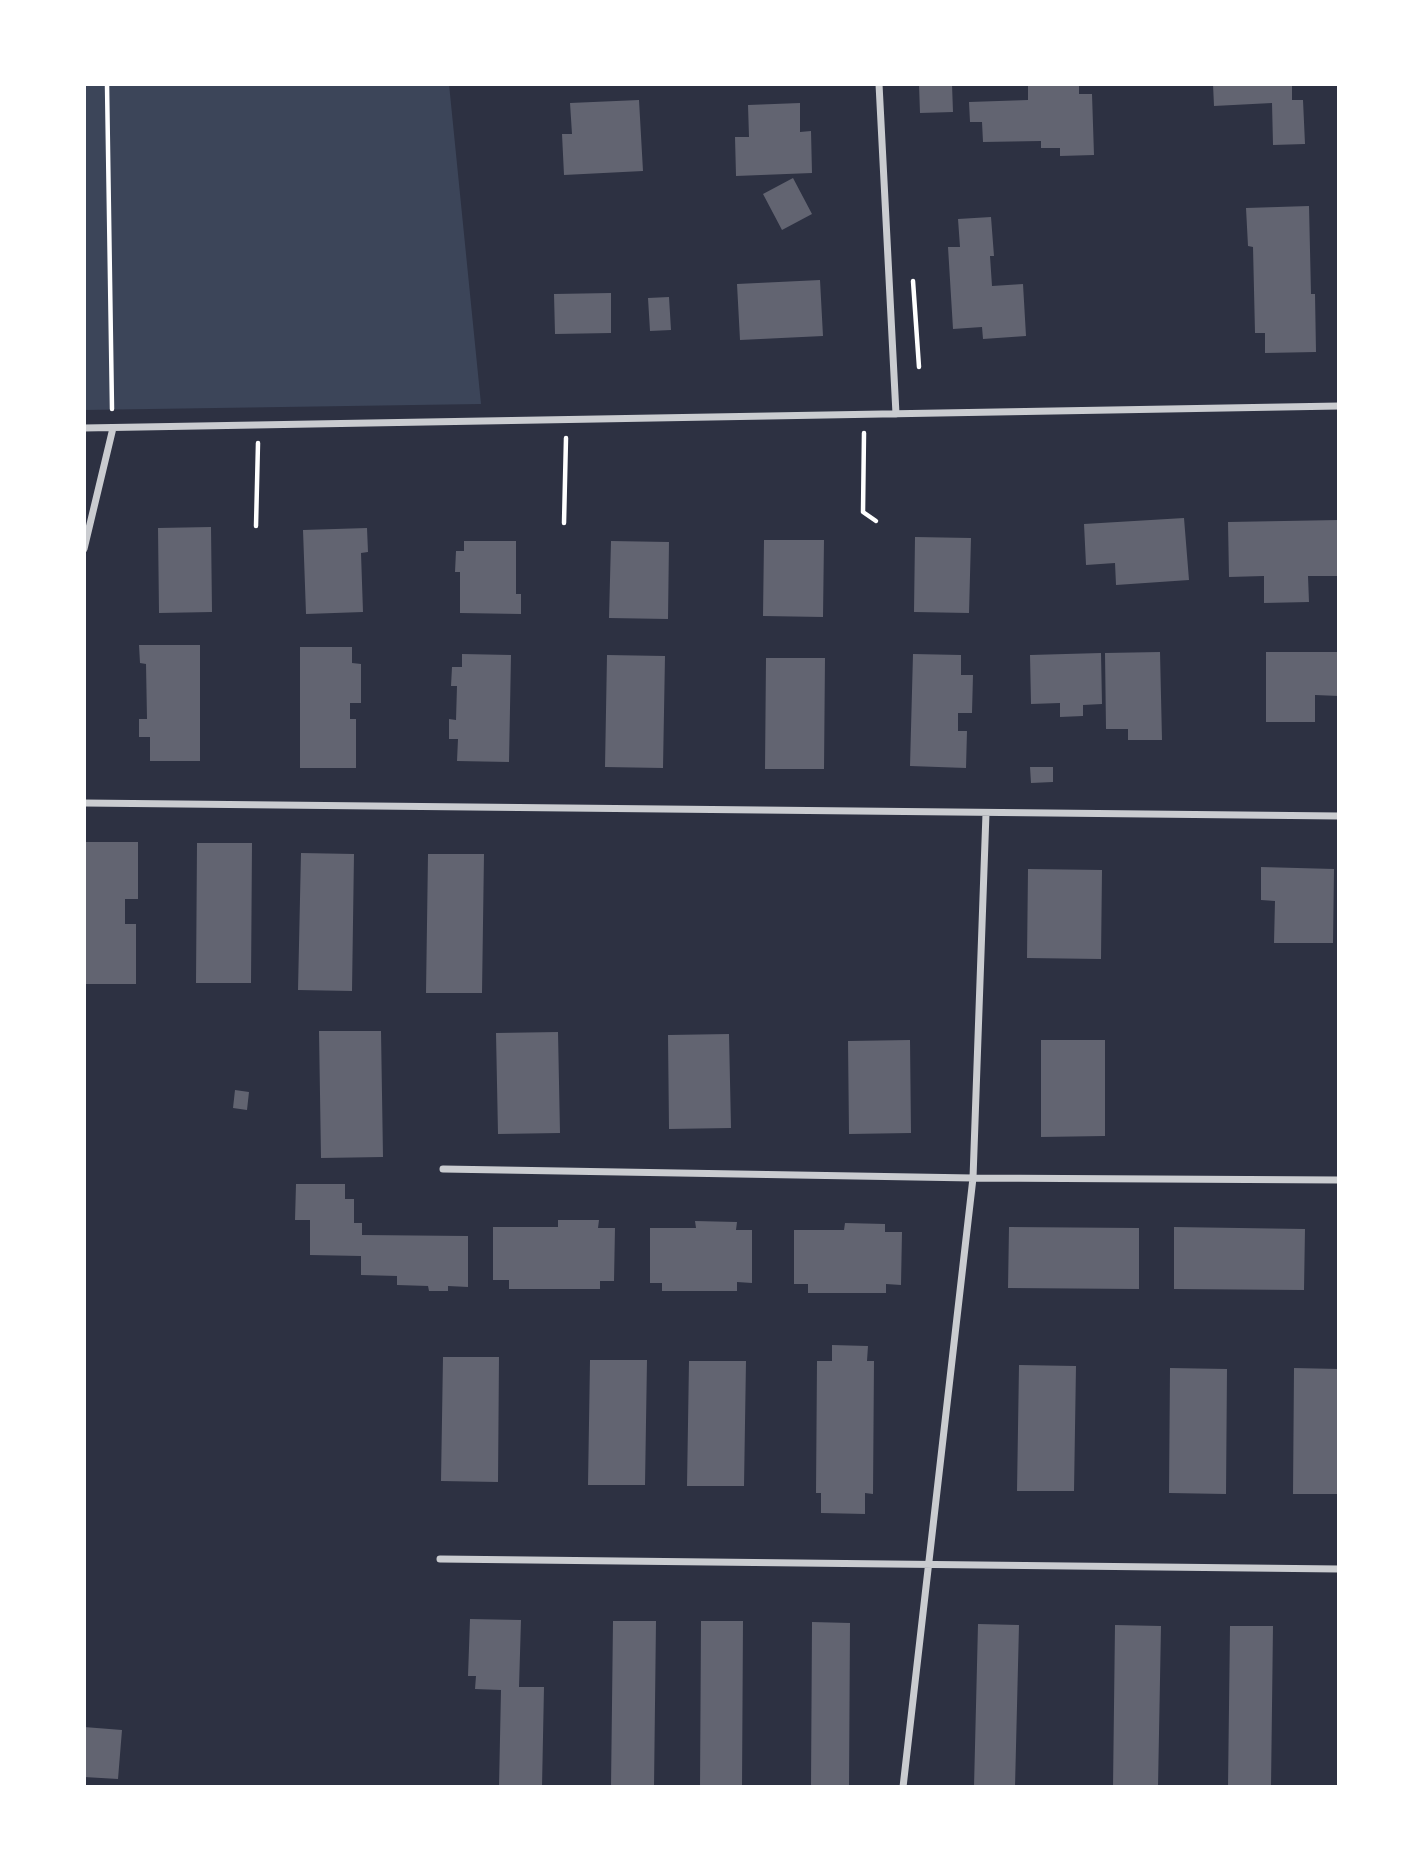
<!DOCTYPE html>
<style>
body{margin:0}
#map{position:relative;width:1423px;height:1871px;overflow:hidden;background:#2d3142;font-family:Inter,sans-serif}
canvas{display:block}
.frame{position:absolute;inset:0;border:86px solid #fff;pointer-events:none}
</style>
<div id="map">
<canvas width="1423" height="1871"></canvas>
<div class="frame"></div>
</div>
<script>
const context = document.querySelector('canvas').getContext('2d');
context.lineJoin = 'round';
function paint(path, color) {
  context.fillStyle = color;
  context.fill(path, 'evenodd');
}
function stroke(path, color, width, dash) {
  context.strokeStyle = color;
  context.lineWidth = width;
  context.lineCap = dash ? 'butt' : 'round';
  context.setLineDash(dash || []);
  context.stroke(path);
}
paint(new Path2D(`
 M84 84H449L481 404 84 410Z`), '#3c4559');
paint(new Path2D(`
 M919 84H952L953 112 920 113Z
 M1042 84H1079V94H1092L1094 155 1060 156V148H1041V141L983 142 982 122H970L969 102 1028 100V85Z
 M1213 84H1292V100H1303L1305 144 1273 145 1272 103 1214 106Z
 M639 100 643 171 564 175 562 134H572L570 103Z
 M800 103V132L811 131 812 173 736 176 735 137H749L748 105Z
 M793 178 812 214 782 230 763 194Z
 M1309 206 1311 294H1315L1316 352 1265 353V333H1255L1253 247 1248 246 1246 208Z
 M991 217 994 256H990L992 286 1023 284 1026 336 983 339 982 327 953 329 948 247H960L958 219Z
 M820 280 823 336 740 340 737 284Z
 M611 293V333L555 334 554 294Z
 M669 297 671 330 650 331 648 298Z
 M1184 518 1189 580 1116 585 1115 563 1086 565 1084 524Z
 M1339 520V576H1308L1309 602 1264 603V576L1229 577 1228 522Z
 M211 527 212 612 159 613 158 528Z
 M367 528 368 552 361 553 363 612 306 614 303 530Z
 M915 537 971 538 969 613 914 612Z
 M764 540H824L823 617 763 616Z
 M464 541H516V594H521V614L460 613V572H455L456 551H464Z
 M611 541 669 542 668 619 609 618Z
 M139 645H200V761H150V737H139V719H147L146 664 140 663Z
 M300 647H352V663L361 664V703H350V719H356V768H300Z
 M1160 652 1162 740H1128V729H1106L1105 653Z
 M1266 652H1339V696L1315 695V722H1266Z
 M1101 653 1102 704 1083 705V716L1060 717V703L1031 704 1030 655Z
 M462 654 511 655 509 762 457 761 458 739H449V719L456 720 457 686H451L452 667H462Z
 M913 654 961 655V675H973L972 713H958V731H967L966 768 910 766Z
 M607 655 665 656 663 768 605 767Z
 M766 658H825L824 769H765Z
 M1030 767H1053V782L1031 783Z
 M84 842H138V899H125V924H136V984H84Z
 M197 843H252L251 983H196Z
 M301 853 354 854 352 991 298 990Z
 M428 854H484L482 993H426Z
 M1261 867 1334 869 1333 943H1274L1275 901 1261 900Z
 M1028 869 1102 870 1101 959 1027 958Z
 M319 1031H381L383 1157 321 1158Z
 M558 1032 560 1133 498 1134 496 1033Z
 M729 1034 731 1128 669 1129 668 1035Z
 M910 1040 911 1133 849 1134 848 1041Z
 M1041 1040H1105V1136L1041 1137Z
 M235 1090 249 1092 247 1110 233 1108Z
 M296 1184H345V1199H354V1223H362V1235L468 1236V1287L448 1286V1291H429L428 1286 397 1285V1276L361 1275V1256L310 1255V1220H295Z
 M558 1220H599L598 1228H615L614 1281H600V1289H509V1280H493V1227H558Z
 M695 1221 737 1222 736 1230H752V1283L737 1282V1291H662V1283H650V1228H696Z
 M845 1223 885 1224V1232H902L901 1285 886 1284V1293H808V1284H794V1230H844Z
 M1009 1227 1139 1228V1289L1008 1288Z
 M1174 1227 1305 1229 1304 1290 1174 1289Z
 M832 1345 868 1346 867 1361H874L873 1494 865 1493V1514L821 1513V1493H816L817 1361H832Z
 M443 1357H499L498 1482 441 1481Z
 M590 1360H647L645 1485H588Z
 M689 1361H746L744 1486H687Z
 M1019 1365 1076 1366 1074 1491H1017Z
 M1170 1368 1227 1369 1226 1494 1169 1493Z
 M1294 1368 1339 1369V1494H1293Z
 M470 1619 521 1620 519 1687H544L542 1787H499L501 1690 475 1689 476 1676H468Z
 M613 1621H656L654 1787H611Z
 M701 1621H743L742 1787H700Z
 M812 1622 850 1623 849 1787H811Z
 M978 1624 1019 1625 1015 1787H974Z
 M1115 1625 1161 1626 1158 1787H1113Z
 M1230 1626H1273L1271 1787H1228Z
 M84 1727 122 1730 118 1779 84 1777Z`), '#626471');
stroke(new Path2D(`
 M107 84 112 409
 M913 281 919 367
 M864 433 863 512 876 521
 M564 523 566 438
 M256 526 258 443`), '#fff', 4.5);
stroke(new Path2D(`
 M879 84 896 414
 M84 428 1339 406
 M84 549 113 428
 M84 803 1339 816
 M443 1169 973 1178 1339 1180
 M440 1559 1339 1569
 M903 1787 973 1178 986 813`), '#caccd0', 7);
</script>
